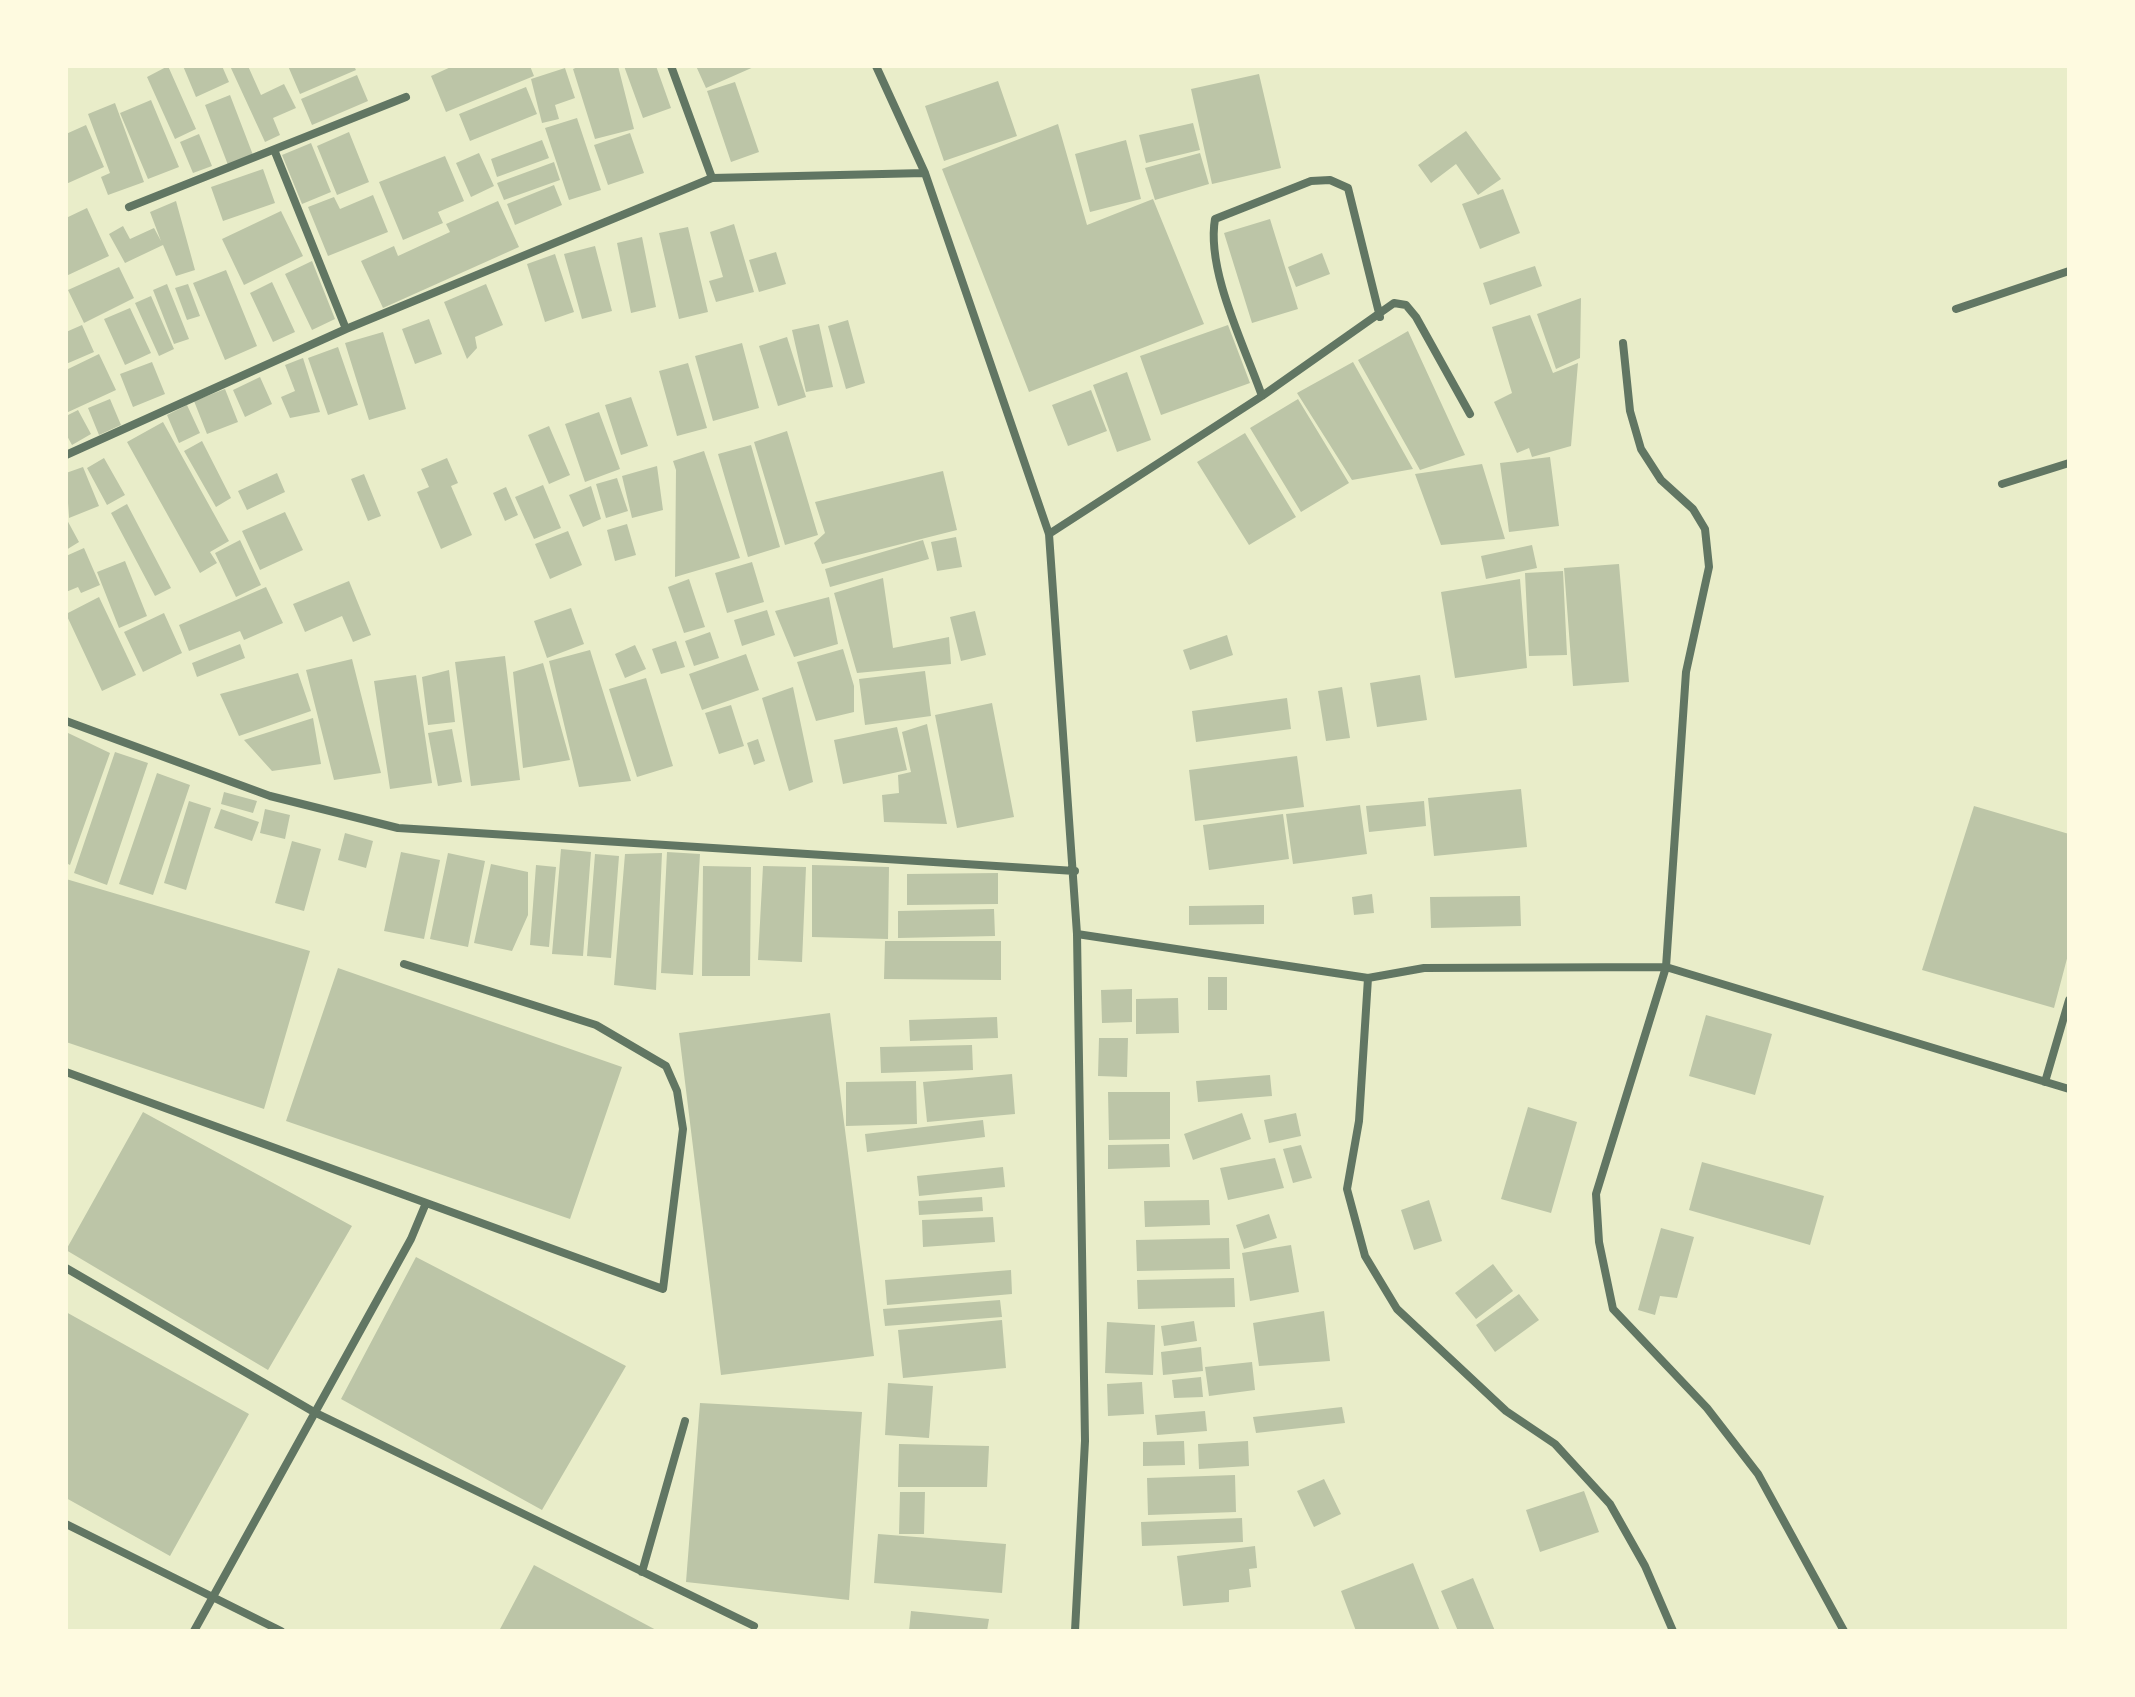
<!DOCTYPE html>
<style>
body{margin:0}
#map{position:relative;width:2135px;height:1697px;overflow:hidden;background:#e9edc9;font-family:"Roboto Condensed",sans-serif}
canvas{display:block}
.frame{position:absolute;inset:0;border:68px solid #fefae0;pointer-events:none}
</style>
<div id="map">
<canvas width="2135" height="1697"></canvas>
<div class="frame"></div>
</div>
<script>
const context = document.querySelector('canvas').getContext('2d');
context.lineJoin = 'round';
function paint(path, color) {
  context.fillStyle = color;
  context.fill(path, 'evenodd');
}
function stroke(path, color, width, dash) {
  context.strokeStyle = color;
  context.lineWidth = width;
  context.lineCap = dash ? 'butt' : 'round';
  context.setLineDash(dash || []);
  context.stroke(path);
}
paint(new Path2D(`
 M168 66 196 129 175 139 147 77Z
 M183 66H222L229 82 196 97Z
 M230 66H248L261 95 284 84 296 108 273 118 280 135 265 142Z
 M288 66H354L356 70 300 94Z
 M453 66H530L534 76 446 112 431 76Z
 M580 66H618L634 129 595 139 573 69Z
 M624 66H656L671 108 643 118Z
 M696 66H756L706 88Z
 M565 68 575 98 555 105 559 119 542 123 531 79Z
 M1259 74 1281 168 1212 184 1191 89Z
 M357 75 368 101 312 125 301 99Z
 M998 81 1017 136 944 161 925 106Z
 M735 82 759 152 731 162 707 91Z
 M526 87 537 114 470 141 459 114Z
 M230 95 253 155 228 165 205 105Z
 M151 100 179 167 148 179 120 113Z
 M115 103 144 182 108 195 101 177 110 173 88 114Z
 M577 118 601 190 569 200 545 128Z
 M1193 123 1200 150 1146 163 1139 135Z
 M1058 124 1087 225 1153 199 1204 324 1029 392 942 169Z
 M86 125 104 167 66 184V134Z
 M1466 131 1501 179 1478 195 1456 164 1431 183 1418 165Z
 M349 132 369 182 337 195 317 146Z
 M630 133 644 173 608 185 594 145Z
 M199 134 212 166 193 173 180 142Z
 M542 140 549 158 497 177 491 159Z
 M1126 140 1141 199 1090 212 1075 154Z
 M311 143 331 192 302 204 282 155Z
 M479 153 494 186 471 197 456 163Z
 M1200 153 1209 184 1155 200 1145 168Z
 M445 156 464 201 438 212 443 223 403 240 379 182Z
 M554 162 560 180 504 200 497 183Z
 M263 169 275 203 223 221 211 187Z
 M554 185 562 205 515 225 507 204Z
 M1503 189 1520 233 1480 249 1462 204Z
 M373 195 388 232 328 256 308 207 334 197 340 209Z
 M176 201 195 270 176 276 163 245 125 263 109 234 123 226 130 239 154 228 161 241 150 212Z
 M498 201 519 247 383 308 361 261 394 246 398 256 450 232 446 224Z
 M87 208 109 256 66 276V218Z
 M281 211 303 256 244 285 222 239Z
 M1270 219 1298 309 1252 323 1224 233Z
 M734 224 754 292 716 302 709 281 723 277 710 232Z
 M688 227 708 312 679 319 659 233Z
 M642 237 656 307 631 313 617 243Z
 M595 246 612 311 582 319 564 254Z
 M776 252 786 284 759 292 749 260Z
 M1322 253 1330 274 1296 287 1288 267Z
 M555 254 574 312 545 322 527 264Z
 M312 261 335 319 312 330 285 274Z
 M1535 266 1542 286 1490 305 1483 283Z
 M119 267 134 298 84 323 68 290Z
 M226 270 257 346 225 360 193 283Z
 M272 282 295 332 273 342 250 293Z
 M167 284 189 339 174 344 153 290Z
 M188 284 200 316 187 320 175 288Z
 M486 284 503 325 475 337 477 348 467 359 444 302Z
 M151 296 174 349 159 356 135 303Z
 M1581 298 1580 358 1556 369 1537 314Z
 M130 308 151 353 125 365 104 319Z
 M1530 315 1553 373 1578 363 1571 446 1532 457 1529 448 1517 453 1494 402 1512 393 1492 327Z
 M429 319 442 354 415 364 402 329Z
 M848 320 865 383 846 389 828 326Z
 M819 324 833 387 806 392 792 330Z
 M82 325 94 352 66 364V332Z
 M1228 325 1250 383 1161 415 1140 356Z
 M1408 331 1465 455 1420 470 1358 360Z
 M383 332 406 409 369 420 345 343Z
 M787 337 806 397 778 406 759 346Z
 M742 343 759 408 713 421 695 356Z
 M338 347 358 405 328 415 308 358Z
 M99 354 116 390 66 413V370Z
 M303 358 320 412 290 418 281 397 295 391 285 365Z
 M152 362 165 394 133 407 120 374Z
 M1353 362 1413 469 1352 480 1297 393Z
 M688 363 707 428 677 436 659 371Z
 M1127 372 1151 440 1117 452 1093 385Z
 M260 377 272 404 245 417 233 390Z
 M225 389 238 422 207 434 194 401Z
 M1091 390 1107 431 1068 446 1052 405Z
 M631 397 648 446 621 455 605 405Z
 M110 399 121 425 99 435 88 408Z
 M1298 399 1349 483 1301 512 1250 428Z
 M187 405 200 433 179 443 167 415Z
 M78 410 91 434 72 445 66 434V416Z
 M599 412 620 469 585 482 565 424Z
 M163 422 229 541 210 552 217 563 200 573 127 442Z
 M549 426 570 475 549 484 528 435Z
 M787 431 818 535 785 545 754 442Z
 M1245 433 1296 517 1249 545 1197 462Z
 M202 441 231 498 216 507 184 451Z
 M751 445 780 547 748 557 718 454Z
 M704 451 740 558 675 577 676 470 673 461Z
 M1550 457 1559 526 1509 532 1500 463Z
 M104 458 125 495 107 505 87 468Z
 M447 458 458 483 451 486 472 535 441 549 417 492 429 487 421 469Z
 M1482 464 1505 539 1441 545 1415 474Z
 M657 466 663 510 632 518 622 476Z
 M83 467 99 506 69 518 66 473Z
 M943 471 957 530 822 564 814 543 825 533 815 502Z
 M277 473 285 492 247 510 238 491Z
 M364 474 381 516 368 521 351 479Z
 M617 478 628 511 606 518 596 484Z
 M543 485 561 528 534 539 515 497Z
 M591 486 601 519 583 527 569 495Z
 M506 487 518 515 505 521 493 493Z
 M127 504 171 588 155 596 111 513Z
 M285 512 303 550 260 570 242 531Z
 M66 518 79 542 66 550Z
 M627 524 636 555 615 561 607 530Z
 M568 531 582 565 550 579 535 544Z
 M956 537 962 567 937 571 931 542Z
 M240 540 261 585 236 597 215 553Z
 M923 540 929 559 830 587 825 569Z
 M1532 545 1537 568 1486 579 1481 556Z
 M84 548 100 585 81 593 78 587 66 592V556Z
 M125 561 147 616 119 628 97 572Z
 M752 562 764 602 727 613 715 573Z
 M1619 564 1629 682 1573 686 1564 568Z
 M1563 571 1567 655 1529 656 1525 573Z
 M883 578 893 648 949 637 951 664 857 673 834 593Z
 M689 579 705 627 684 633 668 587Z
 M1520 579 1527 668 1455 678 1441 592Z
 M349 581 371 635 353 642 342 616 305 632 293 604Z
 M266 587 283 623 244 640 240 631 189 651 179 625Z
 M99 597 136 675 102 691 66 614Z
 M829 597 838 644 794 657 775 611Z
 M571 608 584 644 547 658 534 621Z
 M767 610 775 635 742 646 734 620Z
 M975 611 986 655 961 661 950 617Z
 M164 613 182 653 143 672 124 632Z
 M710 632 719 658 694 666 685 641Z
 M1227 635 1233 655 1190 670 1183 650Z
 M676 641 685 667 661 674 652 649Z
 M240 644 245 658 197 677 192 663Z
 M635 645 646 669 625 678 615 654Z
 M843 649 854 686V712L816 721 797 662Z
 M590 650 631 781 579 787 549 661Z
 M746 654 759 690 702 710 689 674Z
 M505 656 520 780 471 786 455 662Z
 M352 659 381 773 334 780 306 670Z
 M543 663 570 760 523 768 513 672Z
 M449 670 455 722 428 725 422 677Z
 M925 671 931 716 865 725 859 679Z
 M298 673 311 711 239 736 220 694Z
 M416 675 432 783 390 789 374 681Z
 M1420 675 1427 720 1377 727 1370 683Z
 M646 678 673 766 637 777 609 689Z
 M793 687 813 782 789 791 762 698Z
 M1342 687 1350 738 1326 741 1318 691Z
 M1287 698 1291 729 1196 742 1192 711Z
 M992 703 1014 817 957 828 935 715Z
 M731 705 744 746 719 754 705 713Z
 M313 718 321 764 272 771 244 740Z
 M927 724 947 824 884 822 882 795 899 793 898 775 911 772 902 732Z
 M897 727 907 770 843 784 834 740Z
 M452 729 462 782 438 786 428 733Z
 M66 732 110 753 70 865 66 863Z
 M758 739 765 761 754 765 747 743Z
 M115 752 148 763 107 885 74 873Z
 M1297 756 1304 807 1195 821 1189 770Z
 M157 773 190 785 153 895 119 884Z
 M1521 789 1527 847 1434 856 1428 798Z
 M224 792 257 801 253 813 221 804Z
 M189 801 211 808 186 890 164 883Z
 M1424 801 1426 826 1369 832 1366 806Z
 M1360 805 1367 854 1293 864 1286 814Z
 M1974 806 2069 834V951L2054 1008 1922 970Z
 M221 809 259 822 252 841 214 828Z
 M265 809 290 815 285 839 260 833Z
 M1283 814 1289 859 1209 870 1203 825Z
 M345 833 373 841 366 868 338 860Z
 M292 841 321 849 304 911 275 903Z
 M561 849 591 852 583 956 552 954Z
 M401 852 440 860 424 939 384 931Z
 M667 852 700 854 693 975 661 973Z
 M448 853 485 861 468 947 430 939Z
 M662 853 656 990 614 985 625 854Z
 M595 854 619 856 611 958 587 956Z
 M491 864 528 872V915L512 951 474 943Z
 M536 865 556 867 549 947 530 945Z
 M812 865 889 867 888 939 812 937Z
 M703 866 751 867 750 976H702Z
 M763 866 806 867 802 962 758 960Z
 M998 873V904L907 905V874Z
 M66 879 310 951 264 1109 66 1042Z
 M1372 894 1374 913 1354 915 1352 897Z
 M1520 896 1521 926 1431 928 1430 897Z
 M1264 905V924L1189 925V906Z
 M994 909 995 936 898 938V911Z
 M885 941H1001V980L884 979Z
 M338 968 622 1067 570 1219 286 1121Z
 M1208 977H1227V1010H1208Z
 M1132 989V1022L1102 1023 1101 990Z
 M1178 998 1179 1033 1136 1034V999Z
 M830 1013 874 1356 721 1375 679 1033Z
 M1706 1015 1772 1034 1755 1095 1689 1076Z
 M997 1017 998 1038 910 1041 909 1020Z
 M1099 1038H1128L1127 1077 1098 1076Z
 M972 1045 973 1070 881 1073 880 1047Z
 M1012 1074 1015 1114 927 1122 923 1082Z
 M1270 1075 1272 1096 1198 1102 1196 1081Z
 M916 1081 917 1124 846 1126V1082Z
 M1108 1092H1170V1139L1109 1140Z
 M1528 1107 1577 1122 1551 1213 1501 1199Z
 M143 1112 352 1226 268 1370 66 1250Z
 M1242 1113 1251 1139 1193 1160 1184 1134Z
 M1296 1113 1301 1136 1269 1143 1264 1120Z
 M983 1120 985 1137 867 1152 865 1134Z
 M1169 1144 1170 1167 1108 1169V1145Z
 M1301 1145 1312 1178 1293 1183 1283 1149Z
 M1275 1158 1284 1188 1228 1200 1220 1168Z
 M1702 1162 1824 1196 1810 1245 1689 1210Z
 M1003 1167 1005 1187 919 1196 917 1176Z
 M982 1197 983 1211 919 1215 918 1201Z
 M1209 1200 1210 1225 1145 1227 1144 1201Z
 M1429 1200 1442 1241 1414 1250 1401 1210Z
 M1269 1214 1277 1238 1244 1249 1236 1225Z
 M993 1217 995 1242 923 1247 922 1220Z
 M1661 1228 1694 1237 1677 1298 1660 1296 1655 1315 1638 1310Z
 M1229 1238 1230 1269 1137 1271 1136 1240Z
 M1291 1245 1299 1292 1250 1301 1242 1253Z
 M416 1257 626 1366 542 1510 341 1399Z
 M1493 1264 1513 1291 1476 1319 1455 1293Z
 M1011 1270 1012 1294 887 1305 885 1280Z
 M1234 1278 1235 1307 1138 1309 1137 1280Z
 M1519 1294 1539 1320 1495 1352 1476 1325Z
 M1000 1300 1002 1317 885 1326 883 1309Z
 M1324 1311 1330 1361 1259 1366 1253 1323Z
 M66 1312 249 1414 170 1556 66 1498Z
 M1002 1320 1006 1368 903 1378 898 1330Z
 M1194 1321 1197 1341 1164 1346 1161 1326Z
 M1107 1322 1155 1325 1153 1375 1105 1373Z
 M1201 1347 1203 1371 1163 1375 1161 1352Z
 M1252 1362 1255 1390 1209 1396 1205 1367Z
 M1201 1377 1203 1397 1174 1398 1172 1380Z
 M1142 1382 1144 1414 1108 1416 1107 1384Z
 M888 1383 933 1386 929 1438 885 1435Z
 M700 1403 862 1412 849 1600 686 1582Z
 M1342 1407 1345 1423 1256 1433 1253 1417Z
 M1205 1411 1207 1431 1157 1435 1155 1415Z
 M1184 1441 1185 1465 1143 1466V1442Z
 M1248 1441 1249 1466 1199 1469 1198 1444Z
 M899 1444 989 1446 987 1487H898Z
 M1235 1475 1236 1512 1148 1515 1147 1478Z
 M1324 1479 1341 1514 1314 1527 1297 1491Z
 M1584 1491 1599 1532 1540 1552 1526 1510Z
 M900 1492H925L924 1534H899Z
 M1242 1518 1243 1542 1142 1546 1141 1522Z
 M878 1534 1006 1544 1002 1593 874 1583Z
 M1255 1546 1257 1568 1249 1569 1251 1587 1229 1590V1602L1183 1606 1177 1556Z
 M1413 1563 1440 1631H1356L1341 1591Z
 M534 1565 658 1631H499Z
 M1473 1578 1495 1631H1458L1441 1591Z
 M911 1611 989 1619 987 1631H909Z`), '#bcc5a7');
stroke(new Path2D(`
 M671 66 712 178
 M876 66 925 173 1049 534 1077 934 1085 1441 1075 1631
 M275 152 346 329
 M129 207 406 97
 M1956 309 2069 271
 M1623 343 1630 411 1641 449 1661 480 1693 509 1705 529 1709 567 1686 672 1666 967 1596 1194 1599 1242 1613 1309 1707 1408 1758 1474 1844 1631
 M1262 396C1245 347 1206 271 1215 219L1311 181 1330 180 1348 188 1380 317
 M66 455 346 329 712 178 925 173
 M2002 484 2069 463
 M1049 534 1262 396 1394 303 1406 305 1416 317 1470 414
 M66 721 270 796 398 828 1075 871
 M1077 934 1368 978 1424 968 1666 967 2069 1089
 M1368 978 1359 1121 1347 1189 1365 1256 1397 1309 1506 1411 1555 1444 1610 1504 1645 1566 1673 1631
 M66 1072 663 1289 683 1129 677 1091 666 1066 596 1025 404 964
 M2045 1082 2069 1000
 M66 1268 314 1412 754 1626
 M66 1524 281 1631
 M642 1572 685 1421
 M194 1631 411 1239 426 1203`), '#617663', 8);
</script>
